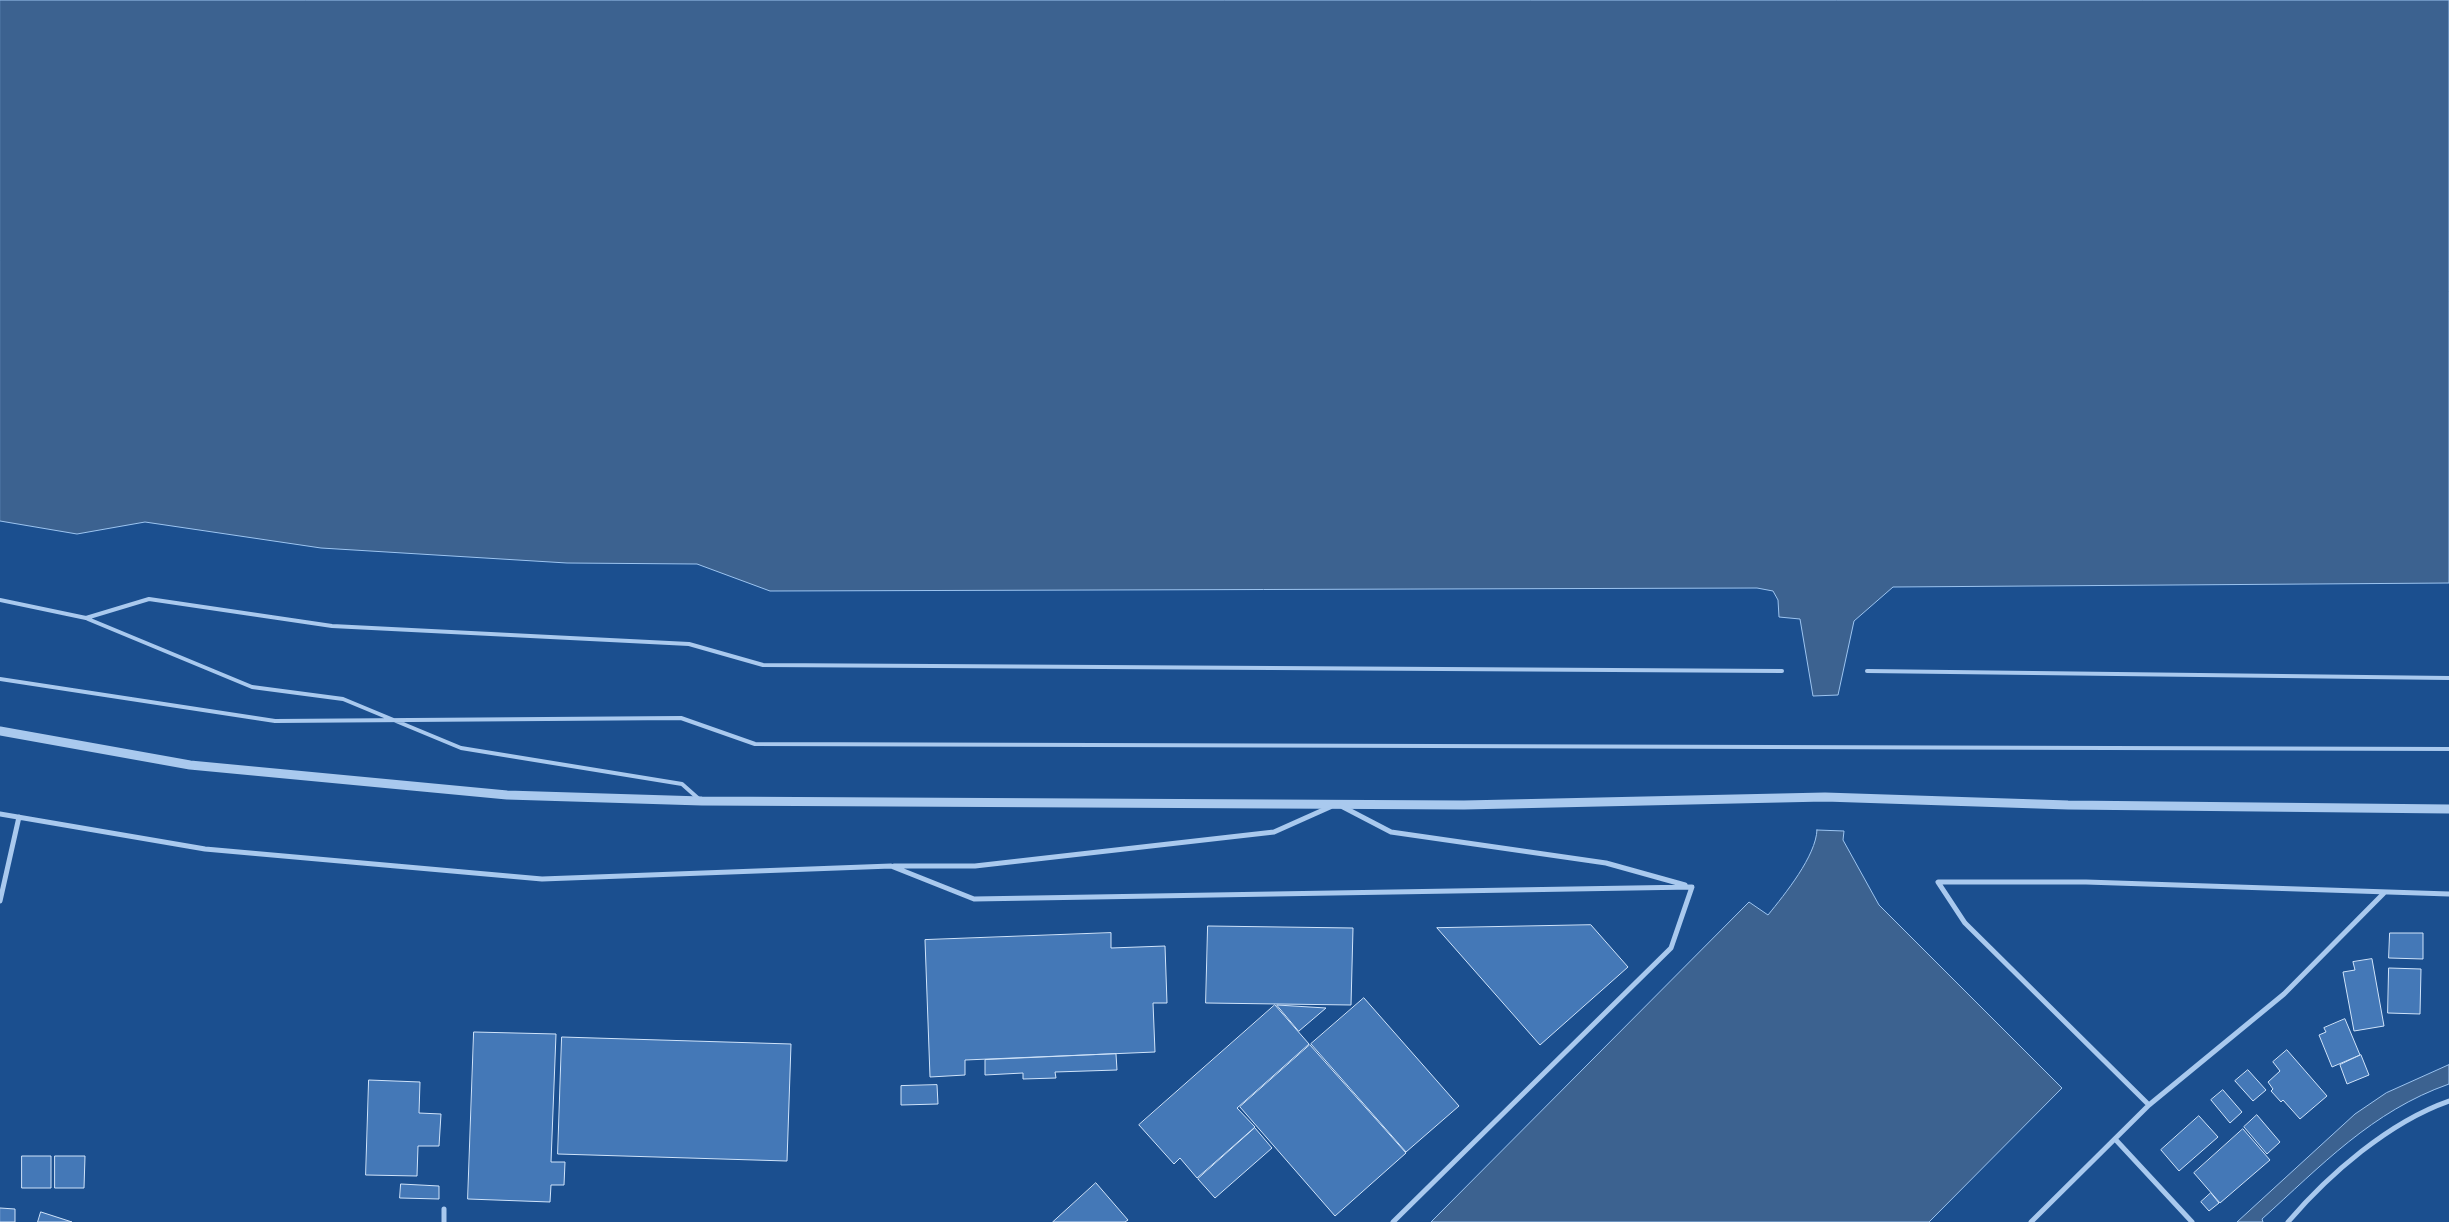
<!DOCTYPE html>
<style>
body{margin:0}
canvas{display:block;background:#1b4f8f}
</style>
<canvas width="2449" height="1222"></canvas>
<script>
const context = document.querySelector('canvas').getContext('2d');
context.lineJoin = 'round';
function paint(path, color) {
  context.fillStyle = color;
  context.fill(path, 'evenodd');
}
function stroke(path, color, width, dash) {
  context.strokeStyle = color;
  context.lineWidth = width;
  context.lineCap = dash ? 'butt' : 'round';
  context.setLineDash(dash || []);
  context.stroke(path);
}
const water = new Path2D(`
 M0 0H2449V583L1893 587 1854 621 1838 695 1813 696 1800 619 1779 617 1778 600 1773 591 1757 588 770 591 697 564 567 563 321 548 145 522 77 534 0 521Z
 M1817 830 1844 831 1843 840 1879 905 2062 1088 1929 1222H1431L1749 902 1768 915C1785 894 1816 856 1817 830Z
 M2449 1065V1084C2372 1111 2321 1166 2262 1219L2263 1222H2237L2355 1114 2386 1093Z`);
paint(water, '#3c6290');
stroke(water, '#9cc4f0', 1);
const building = new Path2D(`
 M1591 925 1628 967 1540 1045 1437 928Z
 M1208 926 1353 928 1351 1005 1206 1003Z
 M1111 933V948L1165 946 1167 1003H1153L1155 1052 965 1060V1075L930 1077 925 940Z
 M2390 933H2423V959L2389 958Z
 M2372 959 2384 1026 2354 1031 2343 972 2355 970 2353 962Z
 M2389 968 2421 969 2420 1014 2388 1013Z
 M1364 998 1459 1106 1406 1152 1311 1044Z
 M1275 1005 1309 1044 1237 1108 1255 1127 1197 1178 1180 1158 1174 1164 1139 1125Z
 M1277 1005 1326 1008 1299 1031Z
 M2345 1019 2360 1055 2332 1067 2319 1035 2326 1032 2324 1028Z
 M474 1032 556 1034 551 1162H565L564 1185H551L550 1202 468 1199Z
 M562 1037 791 1044 787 1161 558 1154Z
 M1310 1045 1406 1153 1335 1216 1240 1107Z
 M2287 1050 2327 1096 2300 1119 2283 1100 2281 1102 2271 1091 2273 1089 2268 1082 2280 1071 2273 1062Z
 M1116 1054 1117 1070 1055 1072 1056 1078 1023 1079V1073L985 1075V1060Z
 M2361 1055 2369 1075 2347 1084 2340 1065Z
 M2248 1070 2266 1090 2253 1101 2235 1081Z
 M369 1080 420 1082 419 1113 441 1114 439 1146H418L417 1176 366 1175Z
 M937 1085 938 1104 901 1105V1086Z
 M2223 1090 2242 1112 2230 1123 2211 1100Z
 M2257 1115 2280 1142 2267 1154 2244 1127Z
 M2199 1116 2218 1137 2179 1171 2161 1150Z
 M1255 1128 1272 1148 1215 1198 1198 1179Z
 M2243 1129 2270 1160 2220 1203 2194 1173Z
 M22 1156H51V1188H22Z
 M55 1156H85L84 1188H55Z
 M1096 1183 1128 1220 1125 1222H1053Z
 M401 1184 439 1186V1199L400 1198Z
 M2211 1193 2219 1203 2209 1211 2201 1202Z
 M0 1208 15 1209V1222H0Z
 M41 1212 72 1222H38Z`);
paint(building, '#4478b7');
stroke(building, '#cfe3fa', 1);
stroke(new Path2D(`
 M0 600 86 618 149 599 332 626 689 644 763 665 1782 671
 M88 619 252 687 343 699 461 748 682 784 700 800
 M1867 671 2449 678
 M0 679 275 721 681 718 755 744 2449 749`), '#a9c9ee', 4);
stroke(new Path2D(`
 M1343 807 1391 832 1606 863 1685 885
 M0 814 205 849 542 879 891 866 974 899 1692 887 1671 948 1393 1222
 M894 866H975L1274 832 1330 807
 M0 901 19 817
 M2149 1105 1965 923 1938 882H2086L2449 894
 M2115 1139 2192 1222
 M444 1209V1222
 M2031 1222 2149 1105 2284 994 2384 893
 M2288 1222C2329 1174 2389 1122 2449 1101`), '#a9c9ee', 5);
stroke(new Path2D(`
 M0 731 190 765 507 795 702 801 1464 805 1825 797 2068 805 2449 809`), '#a9c9ee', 9);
</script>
